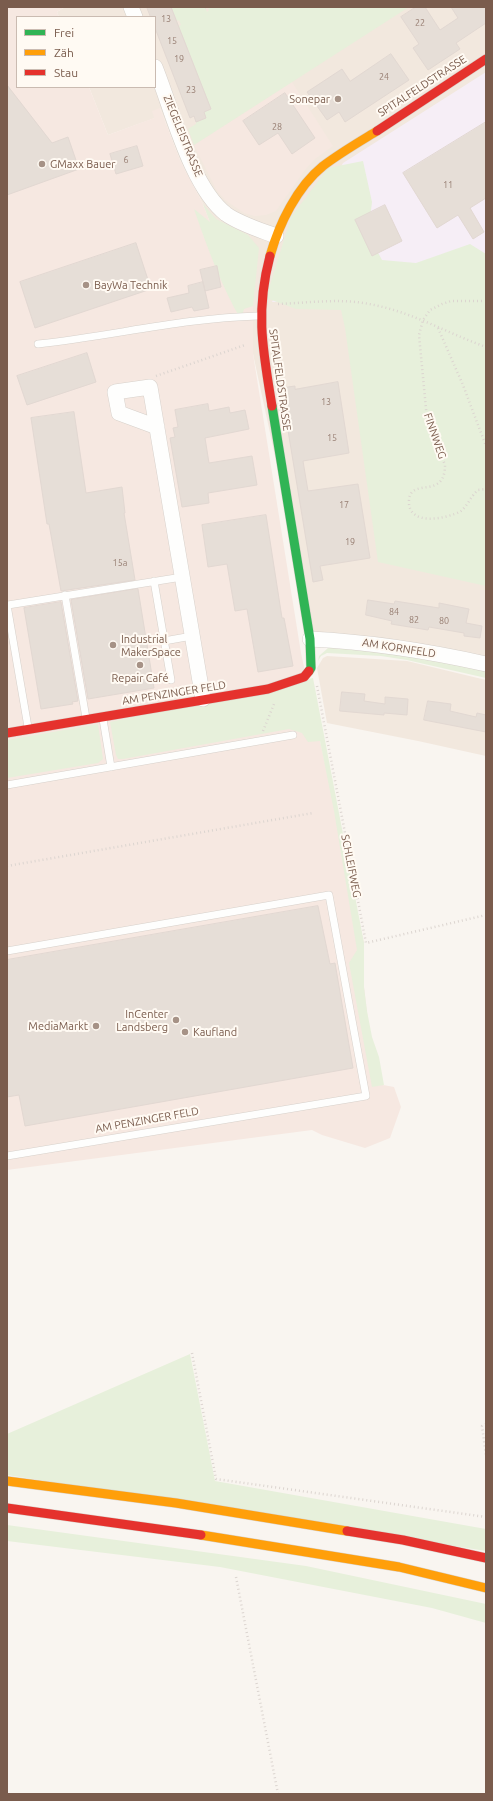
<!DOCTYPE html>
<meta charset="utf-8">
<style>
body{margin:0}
#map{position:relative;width:493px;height:1801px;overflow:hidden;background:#f9f5f0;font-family:Ubuntu,sans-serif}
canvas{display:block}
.frame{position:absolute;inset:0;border:8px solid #7a5c4d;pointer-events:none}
.legend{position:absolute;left:16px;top:16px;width:140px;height:72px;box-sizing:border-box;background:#fffaf3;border:1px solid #cabbb1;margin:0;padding:5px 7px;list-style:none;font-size:12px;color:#7a5c4d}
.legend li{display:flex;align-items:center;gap:8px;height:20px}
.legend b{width:20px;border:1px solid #cabbb1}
</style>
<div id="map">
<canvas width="493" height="1801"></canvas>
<div class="frame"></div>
<ul class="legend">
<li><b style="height:5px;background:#30b455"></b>Frei</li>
<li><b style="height:5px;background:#ff9f0a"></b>Zäh</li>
<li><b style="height:5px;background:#e5322d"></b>Stau</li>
</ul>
</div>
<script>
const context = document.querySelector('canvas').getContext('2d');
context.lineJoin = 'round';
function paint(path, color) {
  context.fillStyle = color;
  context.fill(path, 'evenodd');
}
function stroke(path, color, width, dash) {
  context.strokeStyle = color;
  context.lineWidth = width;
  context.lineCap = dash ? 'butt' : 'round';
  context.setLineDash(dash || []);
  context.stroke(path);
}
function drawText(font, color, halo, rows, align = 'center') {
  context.font = font + ' Ubuntu,sans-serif';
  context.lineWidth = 4;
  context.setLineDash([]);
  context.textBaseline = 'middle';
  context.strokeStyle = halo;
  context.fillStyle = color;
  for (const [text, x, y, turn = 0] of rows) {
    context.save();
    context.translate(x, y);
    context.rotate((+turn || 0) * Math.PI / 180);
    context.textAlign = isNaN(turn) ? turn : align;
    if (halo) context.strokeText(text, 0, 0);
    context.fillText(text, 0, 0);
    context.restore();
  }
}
paint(new Path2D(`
 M65 7H486V660L314 637 242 303 203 204 180 160 160 108 155 118 108 135 89 87H155V17H59L57 12Z
 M327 656 407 661 486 680V756L418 741 327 723 317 668 323 658Z`), '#f2e8de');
paint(new Path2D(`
 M7 7H65L57 12 59 17H17V87H89L108 135 154 118 152 111 160 108 180 160 203 204 243 309 253 306V354L301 653 364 943V987L370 1037 383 1085 394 1087 401 1107 390 1138 365 1148 322 1135 312 1130 7 1170Z
 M292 82 333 146 315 159 305 170 276 211 266 215 255 216 244 213 225 200 217 191 194 145Z`), '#f6e8e1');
paint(new Path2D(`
 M486 72V296L272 302 343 163Z`), '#f6eef6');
paint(new Path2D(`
 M171 7H205L207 12 209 10 208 7H409L194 145 188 129 196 124V122L206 118 204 112 211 109 181 32 172 29 181 25 179 20 177 21Z
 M363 161 372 202 368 234 382 260 416 263 470 244 486 254V586L378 562 345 328 341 310 296 309 266 298 291 217 328 168Z
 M203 204 216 219 248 235 259 248 253 306 244 309 241 320C221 285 207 247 194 209L210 222Z
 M328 648H353L486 668V678L407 660 381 656 327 653 321 656 318 661 319 656Z
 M313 678 364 943V987L367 1011 372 1037 379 1057 384 1085 372 1087 349 963 357 950 334 811 320 741 308 742 302 733 289 729 123 759H118L116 755 110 722Z
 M98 724 103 759 98 763 7 778V740Z
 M190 1354 215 1481 486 1529V1551L7 1475V1434Z
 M7 1525 306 1566 486 1604V1623L432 1608 220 1567 7 1541Z`), '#e7f0db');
const building = new Path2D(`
 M147 7H171L211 109 204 112 206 118 196 122 194 116 190 118 155 28V17H151Z
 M416 7H425L440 30 458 18 451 7H486V23L456 43 460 49 428 70 413 48 419 44 401 17Z
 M391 54 409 80 345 122 339 112 327 120 307 92 342 69 350 81Z
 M7 85 52 143 68 137 79 169 7 195Z
 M285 93 315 138 292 154 278 133 259 145 243 121Z
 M486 122V198L470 208 484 232 473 239 458 215 437 228 403 173Z
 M137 146 143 166 116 174 110 154Z
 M385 205 402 241 372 256 355 220Z
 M136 243 151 289 35 328 20 282Z
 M217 266 221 287 205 291 200 270Z
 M203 282 209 308 194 311 192 307 171 312 167 298 189 293 188 286Z
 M87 353 96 382 27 405 17 376Z
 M338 382 349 453 303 461 308 491 358 484 370 558 320 566 323 580 313 582 281 388 295 386V389Z
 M208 404 209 411 229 407 230 413 245 410 249 429 205 438 209 463 252 456 257 485 208 493 209 503 182 507 170 438 175 437 173 428 178 427 175 410Z
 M74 412 86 493 122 487 125 513H124L135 580 61 591 49 524H47L31 418Z
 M266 515 282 618H284L293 666 258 672 247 609 235 611 227 564 208 567 202 525Z
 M138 589 154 688 88 699 71 600Z
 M368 600 394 604 395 601 439 608V603L469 609 466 623 482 626 480 638 464 636V633L429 627 428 630 391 624 392 621 366 615Z
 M61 602 78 701 72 702 73 704 41 709 24 608Z
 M342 692 365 694 364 701 385 704V697L408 699 407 715 384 713V715L340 711Z
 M428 701 451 704 450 711 476 717 477 713 486 715V732L424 720Z
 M318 906 330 964 335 963 353 1068 25 1126 19 1095 7 1097V960Z`);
paint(building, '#e6ded7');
stroke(building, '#e2d8d2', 1);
const lane = new Path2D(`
 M38 344C113 336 182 318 258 316
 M154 581 171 680
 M65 595 86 718
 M7 605 28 727
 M8 605 182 577
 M164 641 192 636
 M103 719 111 767
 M7 785 293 735
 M7 951 329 895 366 1096 7 1156`);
const street = new Path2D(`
 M131 7 135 17
 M155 67C172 109 191 187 226 214 240 224 260 230 276 236
 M157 427 119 413 115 392 150 387C168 491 185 595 203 699
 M310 639C370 642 428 651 486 664`);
const fast = new Path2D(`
 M272 406 310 639 311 668 309 671`);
const slow = new Path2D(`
 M270 256C279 224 297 187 323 166 340 153 359 142 377 131
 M7 1481 176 1503 347 1531
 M201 1535 399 1567 486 1588`);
const jam = new Path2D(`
 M377 131 486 59
 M270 256C255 312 263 351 272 406
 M7 733 268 689 304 677 309 671
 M7 1508 201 1535
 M347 1531 403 1540 486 1558`);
stroke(lane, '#d7d1cb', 8);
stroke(street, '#d7d1cb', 16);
stroke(fast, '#d9d2cb', 10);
stroke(slow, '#d9d2cb', 10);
stroke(jam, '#d9d2cb', 10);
stroke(new Path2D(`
 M206 7 207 9
 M486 301H451L442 304 430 310 423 320 419 335 427 419 445 465C445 500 411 477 409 500 407 527 447 519 461 511 468 505 471 496 478 490L486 489
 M278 304C307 303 340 298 369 304 410 311 447 333 486 347
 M438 328 463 385 486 446
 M156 376 245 345
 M317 686 366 943 486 915
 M263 731 274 704
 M7 866 313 813
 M192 1353 216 1479 486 1517
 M486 1424 482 1426 486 1455
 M236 1577 278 1794`), '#dcd5d0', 2.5, [1, 3]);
stroke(lane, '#fefefd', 7);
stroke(street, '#fefefd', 15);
stroke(fast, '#30b455', 9);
stroke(slow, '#ff9f0a', 9);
stroke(jam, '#e5322d', 9);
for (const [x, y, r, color] of [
 [338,99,4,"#a69286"],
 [42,164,4,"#a69286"],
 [86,285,4,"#a69286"],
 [113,645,4,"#a69286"],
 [140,665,4,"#a69286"],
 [176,1020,4,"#a69286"],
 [96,1026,4,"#a69286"],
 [185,1032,4,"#a69286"]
]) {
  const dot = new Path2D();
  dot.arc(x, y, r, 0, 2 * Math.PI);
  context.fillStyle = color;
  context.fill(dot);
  stroke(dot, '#fffaf3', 1.5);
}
drawText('9px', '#977e72', null, [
 ["13",166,19],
 ["22",420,23],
 ["15",172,41],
 ["19",179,59],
 ["24",384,77],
 ["23",191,90],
 ["28",277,127],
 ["6",126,160],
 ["11",448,185],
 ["13",326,402],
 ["15",332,438],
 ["17",344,505],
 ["19",350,542],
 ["15a",120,563],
 ["84",394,612],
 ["82",414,620],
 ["80",444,621]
]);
drawText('11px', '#7a5c4d', '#fffaf3', [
 ["SPITALFELDSTRASSE",422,86,-33],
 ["ZIEGELEISTRASSE",183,136,68],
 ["SPITALFELDSTRASSE",280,380,82],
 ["FINNWEG",435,436,71],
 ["AM KORNFELD",399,648,9],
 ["AM PENZINGER FELD",174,693,-9],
 ["SCHLEIFWEG",351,866,79],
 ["AM PENZINGER FELD",147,1120,-10]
]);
drawText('11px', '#7a5c4d', '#fffaf3', [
 ["Sonepar",330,99,"right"],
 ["GMaxx Bauer",50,164],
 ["BayWa Technik",94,285],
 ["Industrial",121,639],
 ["MakerSpace",121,652],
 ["Repair Café",140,678,"center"],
 ["InCenter",168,1014,"right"],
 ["Landsberg",168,1027,"right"],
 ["MediaMarkt",88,1026,"right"],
 ["Kaufland",193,1032]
], 'left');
</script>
